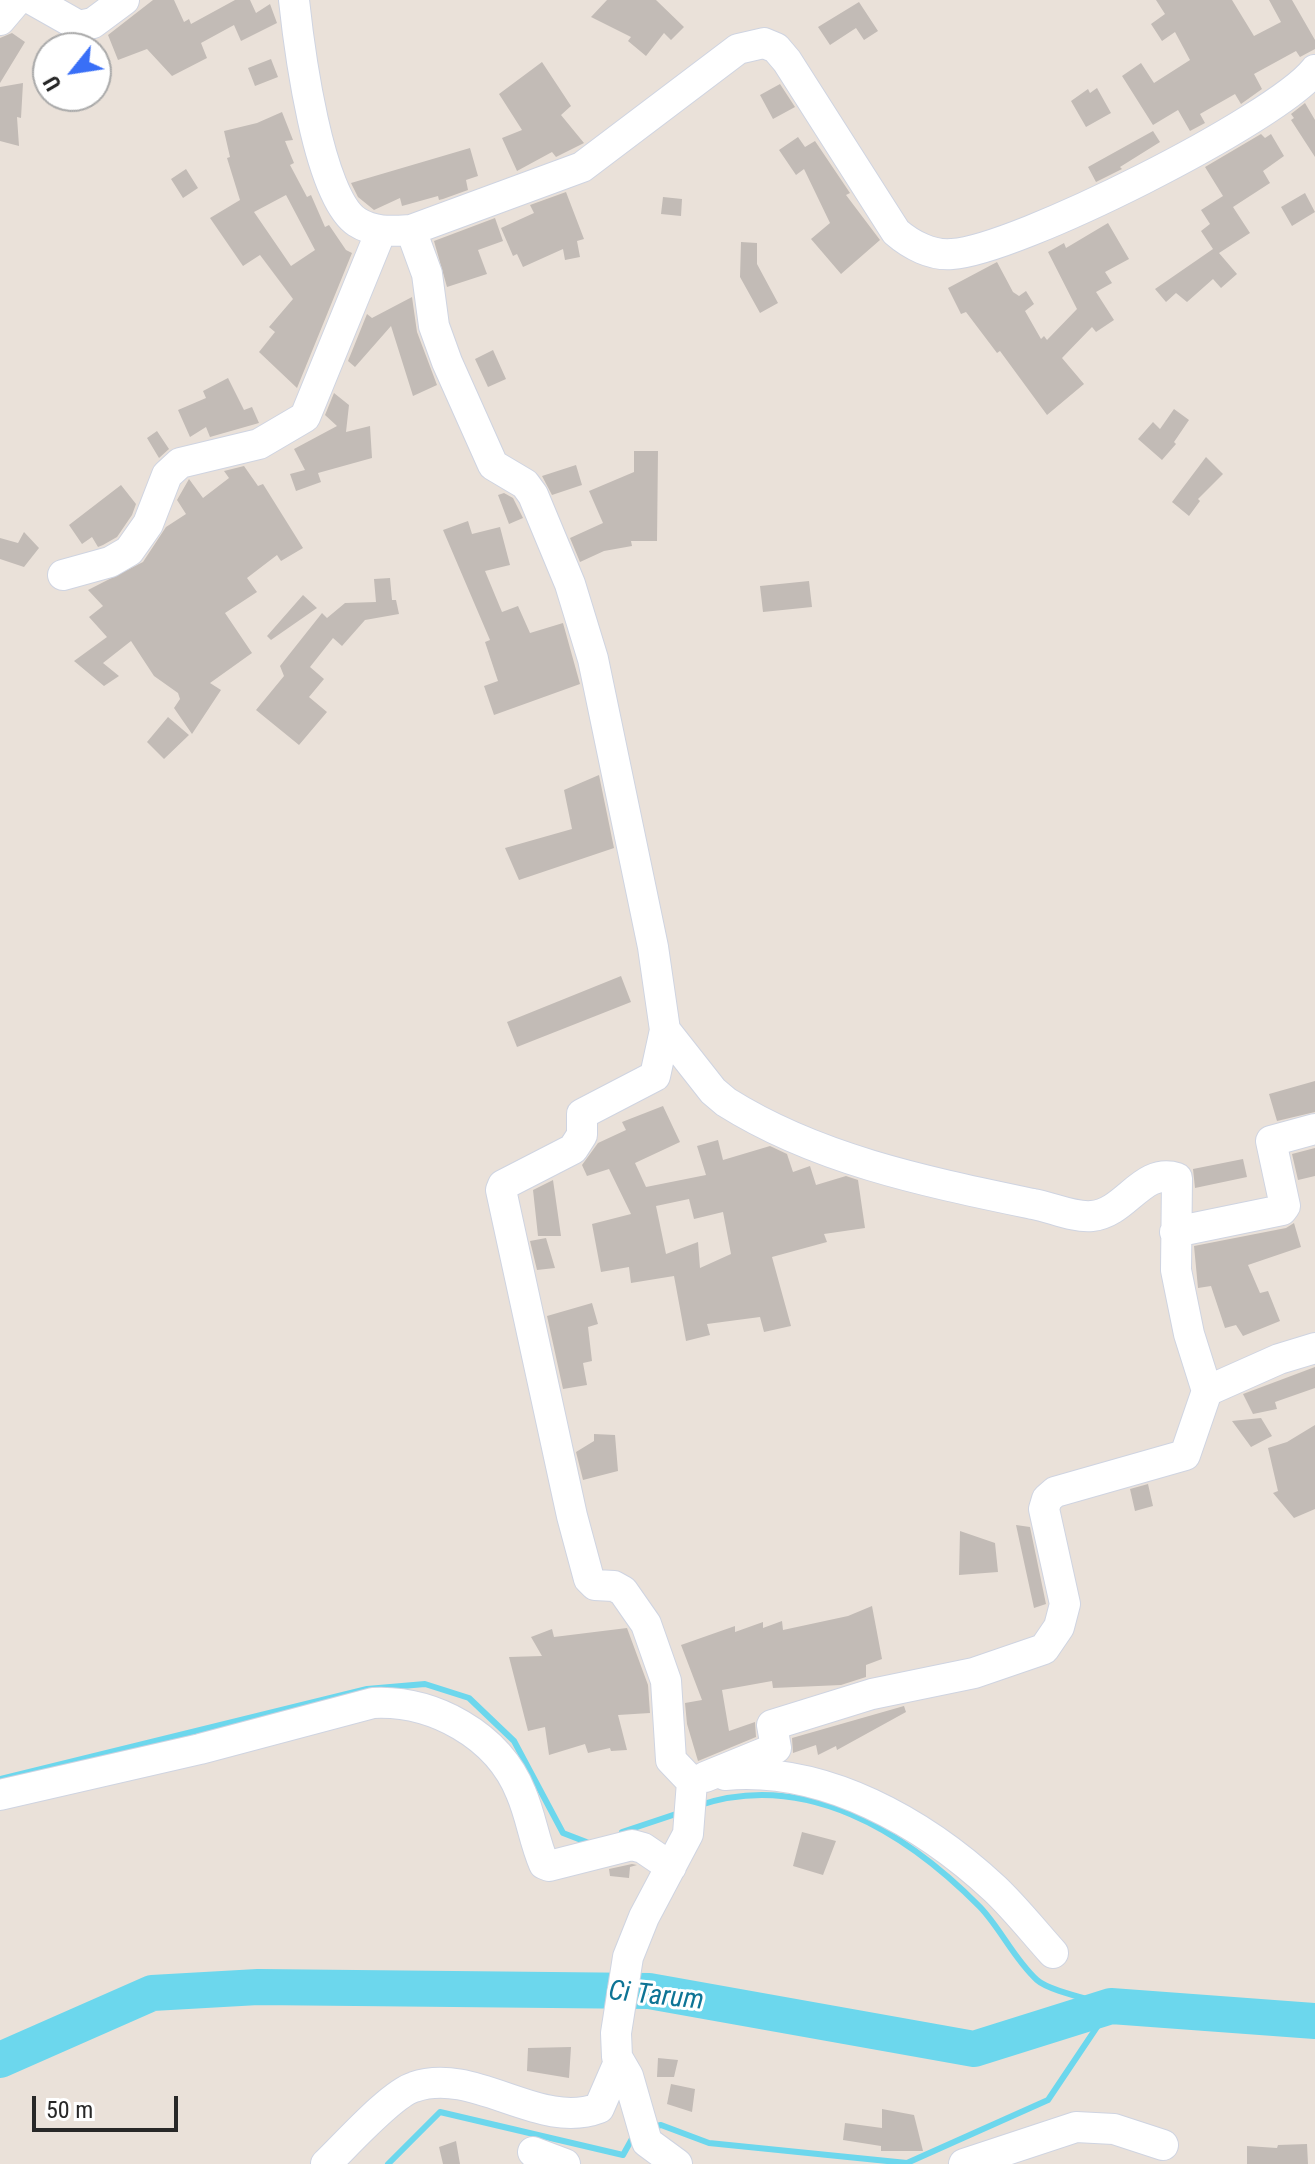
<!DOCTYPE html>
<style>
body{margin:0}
#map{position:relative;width:1315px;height:2164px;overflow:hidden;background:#eae1d9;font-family:"Roboto Condensed",sans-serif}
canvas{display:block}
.north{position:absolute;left:32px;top:32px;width:80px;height:80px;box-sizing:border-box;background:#fff;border:2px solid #a9a9a9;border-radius:50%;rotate:240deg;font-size:22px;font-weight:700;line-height:32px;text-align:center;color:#282828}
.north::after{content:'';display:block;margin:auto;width:28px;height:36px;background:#396ff7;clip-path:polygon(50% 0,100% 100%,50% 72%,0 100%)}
.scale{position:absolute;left:32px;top:2096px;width:146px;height:36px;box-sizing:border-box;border:4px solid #282828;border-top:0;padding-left:10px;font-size:24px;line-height:28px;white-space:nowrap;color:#282828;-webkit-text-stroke:6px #fff;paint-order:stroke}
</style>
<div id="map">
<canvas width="1315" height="2164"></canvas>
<div class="north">U</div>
<div class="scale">50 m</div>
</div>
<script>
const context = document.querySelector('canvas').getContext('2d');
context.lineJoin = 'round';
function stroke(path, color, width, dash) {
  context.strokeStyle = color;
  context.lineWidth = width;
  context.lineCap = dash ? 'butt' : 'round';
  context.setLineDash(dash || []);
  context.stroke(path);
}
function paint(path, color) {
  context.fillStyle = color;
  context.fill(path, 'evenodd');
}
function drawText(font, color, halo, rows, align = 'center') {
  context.font = font + ' "Roboto Condensed",sans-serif';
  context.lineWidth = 6;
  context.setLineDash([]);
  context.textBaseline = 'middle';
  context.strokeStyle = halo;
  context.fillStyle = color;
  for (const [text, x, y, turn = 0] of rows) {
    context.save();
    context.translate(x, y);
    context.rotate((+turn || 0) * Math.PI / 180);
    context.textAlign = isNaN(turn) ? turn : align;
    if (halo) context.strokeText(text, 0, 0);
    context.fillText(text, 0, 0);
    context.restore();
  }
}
stroke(new Path2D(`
 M0 1779 367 1689 425 1684 469 1698 514 1741 563 1833 589 1843
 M622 1832 679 1813
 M653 2127 661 2125 709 2143 907 2163 1048 2100 1111 2006C1094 2000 1049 1991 1037 1980 1014 1959 1001 1929 980 1907 906 1832 805 1769 697 1806
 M388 2164 440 2112 623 2155 633 2137`), '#6cd7ed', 6);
stroke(new Path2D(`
 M0 2060 152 1993 258 1987 649 1991 974 2049 1111 2006 1315 2021`), '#6cd7ed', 36);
paint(new Path2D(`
 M153 0H174L184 22 189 19 191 24 235 0H250L256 13 270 4 277 23 241 41 234 25 201 43 207 58 172 76 147 49 118 60 108 35Z
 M607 0H656L684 27 671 40 664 33 646 56 628 41 631 37 591 17Z
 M1156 0H1232L1254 36 1281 22 1269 0H1292L1315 40V49L1300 57 1296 51 1254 74 1262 89 1241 104 1235 94 1200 114 1205 123 1190 131 1178 110 1153 125 1122 76 1141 63 1154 83 1190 60 1175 32 1162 41 1151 24 1165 14Z
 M859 2 878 31 864 40 856 28 830 45 818 27Z
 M12 33 25 42 0 83V38Z
 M271 59 278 77 255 86 248 68Z
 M542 62 571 106 561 115 584 143 556 157 552 152 517 171 502 138 522 130 499 94Z
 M23 83 21 118 17 117 19 146 0 141V87Z
 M780 84 795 107 773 119 760 95Z
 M1097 88 1111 113 1086 127 1071 101 1088 89 1090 93Z
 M1305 103 1315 120V157L1291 120 1294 118 1291 114Z
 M282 112 293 140 285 141 294 163 290 165 307 197 311 195 325 227 329 225 346 250 352 253 297 388 259 352 275 332 269 327 293 299 260 255 243 266 210 218 240 200 227 158 230 157 224 131 257 123ZM286 195 315 250 291 266 254 212Z
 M1153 131 1160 142 1120 167 1122 169 1096 182 1088 167Z
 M1261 134 1265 138 1271 134 1284 156 1263 171 1270 183 1233 207 1250 233 1219 253 1237 274 1221 288 1213 279 1187 302 1176 293 1166 302 1155 289 1213 249 1201 231 1210 224 1201 210 1223 196 1205 167Z
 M798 137 805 147 815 141 850 193 846 195 880 240 841 274 811 239 830 223 804 169 796 175 779 150Z
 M470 148 478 176 466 180 468 190 443 199 439 200 438 196 402 206 400 198 374 210 358 197 351 183Z
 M186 169 198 188 183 198 171 179Z
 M566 192 584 239 577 241 580 257 565 260 563 249 523 267 517 254 513 256 501 228 534 213 530 205Z
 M1305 193 1315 212 1292 226 1281 207Z
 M663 197 682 199 681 216 661 214Z
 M495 218 503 241 478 250 487 274 447 287 434 241Z
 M1108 223 1129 259 1105 272 1112 283 1096 292 1114 320 1096 332 1092 327 1062 358 1084 384 1047 415 1000 351 997 353 966 312 961 314 948 288 997 262 1013 292 1019 296 1026 291 1034 304 1025 311 1041 339 1044 336 1047 340 1077 309 1048 252 1064 243 1066 248Z
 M741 242 757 243V264L778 303 760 313 740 277Z
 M412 297 417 332 437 385 413 396 391 326 355 367 348 361 367 314 372 318Z
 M493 350 506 379 488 387 475 359Z
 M228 378 244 410 252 407 259 423 210 437 206 427 190 437 178 410 206 398 203 391Z
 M334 393 349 405 346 432 370 426 372 458 318 473 321 482 296 491 290 474 305 470 294 449 337 426 325 415Z
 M1174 409 1189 420 1174 442 1176 444 1162 460 1138 439 1153 422 1160 429Z
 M157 431 169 449 159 458 147 438Z
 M634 451H658L657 541H631L632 546 604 551 580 562 570 538 603 523 589 491 634 472Z
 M1206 457 1223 474 1198 499 1200 501 1189 516 1172 502Z
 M576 465 582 485 552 495 542 476Z
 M244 466 258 486 263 484 303 548 281 561 277 555 247 578 257 592 225 613 252 653 210 683 221 690 192 734 174 708 180 699 178 693 154 676 131 641 103 663 119 676 104 686 74 661 107 637 89 617 103 606 88 590 143 562 166 527 186 514 177 500 189 479 203 498 229 478 224 471Z
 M121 485 136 504 132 515 117 537 103 545 98 547 92 537 82 544 69 525Z
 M504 493 513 498 523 518 509 524 498 495Z
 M468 521 472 534 500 527 510 565 485 571 502 612 518 606 530 633 563 623 580 684 494 715 484 686 498 681 485 642 490 640 443 530Z
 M24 532 39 548 24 567 0 559V538L18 543Z
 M390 578 392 600H396L399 614 365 620 342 646 333 638 310 667 324 679 309 697 327 712 299 745 256 710 284 676 280 666 322 613 327 618 345 603 376 602 374 579Z
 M809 581 812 607 763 612 760 586Z
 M303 595 317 608 271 640 267 636Z
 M168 717 189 735 164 759 147 742Z
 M599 775 614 848 519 880 505 848 572 829 564 790Z
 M621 976 631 1002 517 1047 507 1022Z
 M1315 1081V1112L1277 1121 1269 1094Z
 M663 1106 680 1142 635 1163 646 1187 706 1175 697 1146 718 1140 723 1160 770 1146 787 1154 793 1172 810 1166 816 1185 846 1176 858 1180 865 1228 824 1234 827 1242 772 1257 791 1326 764 1332 760 1317 707 1324 710 1335 686 1341 674 1276 631 1283 629 1267 601 1272 592 1224 631 1214 609 1169 587 1176 582 1165 598 1143 626 1130 622 1122ZM689 1199 694 1219 723 1212 731 1254 700 1268 698 1242 666 1254 656 1206Z
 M1315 1148V1176L1298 1180 1292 1154Z
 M1243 1159 1247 1177 1195 1188 1193 1169Z
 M553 1180 561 1236H538L533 1190Z
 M1294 1223 1301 1247 1248 1265 1260 1293 1268 1291 1280 1321 1243 1336 1236 1325 1225 1328 1211 1286 1198 1288 1194 1246 1286 1228Z
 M546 1238 555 1268 537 1270 530 1241Z
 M592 1303 598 1324 588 1327 592 1361 583 1363 587 1385 563 1389 547 1316Z
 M1315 1367V1388L1275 1402 1277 1409 1253 1414 1243 1394Z
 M1261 1418 1272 1436 1251 1447 1232 1421Z
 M1315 1425V1509L1294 1518 1273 1493 1278 1491 1268 1448 1287 1442Z
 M594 1434 615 1435 618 1471 583 1480 576 1452 594 1441Z
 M1148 1484 1153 1506 1135 1511 1130 1489Z
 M1016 1525 1030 1527 1046 1604 1034 1608Z
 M960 1531 995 1543 998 1572 959 1575Z
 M872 1606 882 1659 866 1665V1677L841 1685 773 1688 772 1681 722 1690 729 1731 755 1722 756 1737 698 1761 687 1724 685 1703 702 1700 681 1645 735 1626V1632L763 1622V1628L782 1621 783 1630 848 1616Z
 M627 1628 648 1685 650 1713 618 1715 627 1750 611 1751 610 1748 588 1753 585 1744 549 1755 545 1727 528 1731 509 1657 542 1656 531 1637 552 1629 554 1637Z
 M904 1706 906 1712 837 1750 836 1746 818 1755 816 1745 793 1753 792 1738Z
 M802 1832 836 1841 823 1875 793 1866Z
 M632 1864 637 1865 630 1867 629 1878 610 1876 609 1869Z
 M571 2047 569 2078 527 2071 528 2048Z
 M658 2058 678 2060 674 2077H657Z
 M671 2084 695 2089 692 2112 667 2104Z
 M882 2109 914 2115 923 2151H881V2146L843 2140 845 2123 882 2128Z
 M456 2141 460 2164H443L439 2147Z
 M1307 2144 1308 2164H1247V2146L1277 2148 1278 2145Z`), '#c2bbb6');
const minor = new Path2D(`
 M33 0 79 26 93 23 124 0
 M294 0C299 47 318 197 357 222 374 233 393 231 411 230L582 167 738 49 764 43 776 48 787 61 896 232C911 245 932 256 952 254 1017 250 1275 120 1315 70
 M0 20 17 0
 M411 230 427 274 434 326 447 362 493 465 525 484 533 495 570 584 593 659 653 947 665 1030 655 1076 582 1114V1135L573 1149 503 1185 501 1190 572 1516 589 1579 595 1585 614 1586 623 1591 646 1624 666 1681 671 1760 692 1782
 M63 575 110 562 129 551 148 524 167 475 180 463 259 444 305 417 381 231
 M665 1030 713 1091 726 1102C818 1160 928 1182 1033 1204 1051 1207 1074 1218 1092 1216 1126 1213 1142 1167 1177 1178L1176 1270 1189 1334 1207 1391 1185 1455 1055 1492 1047 1499 1044 1509 1065 1604 1059 1627 1044 1649 974 1673 872 1694 772 1725 776 1748 705 1777
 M1175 1232 1282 1210 1285 1206 1271 1141 1315 1129
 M1207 1391 1279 1359 1315 1348
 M725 1775C825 1766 924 1823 995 1889 1016 1909 1034 1932 1053 1953
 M0 1795 200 1749 373 1703C433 1700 498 1735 521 1793 531 1816 534 1841 544 1864L549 1866 632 1845 643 1848 671 1867
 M533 2152 565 2164
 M326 2164C345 2146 391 2094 414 2087 475 2066 539 2131 599 2108L619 2062
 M677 2164 647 2142 628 2076 617 2057 616 2033 628 1957 644 1917 688 1834 692 1782
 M964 2164 1076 2127 1114 2129 1163 2145`);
stroke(minor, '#cfd4e1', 32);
stroke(minor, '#fff', 30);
drawText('italic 28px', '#0e7495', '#fff', [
 ["Ci Tarum",656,1997,6]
]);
</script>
